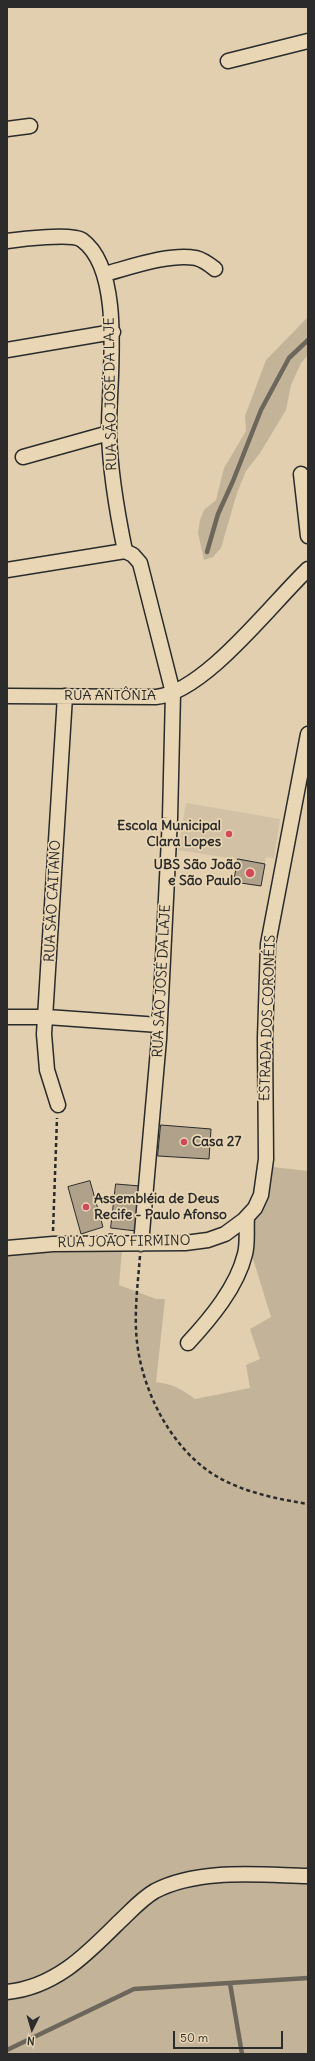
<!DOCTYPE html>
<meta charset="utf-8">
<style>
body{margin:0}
#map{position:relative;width:315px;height:2061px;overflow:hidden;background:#e1cfaf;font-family:Delius,sans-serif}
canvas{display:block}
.frame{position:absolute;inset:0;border:8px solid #2b2b2b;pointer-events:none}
.north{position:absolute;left:12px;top:2009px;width:40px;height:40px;-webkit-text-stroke:3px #e9d6b4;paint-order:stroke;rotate:185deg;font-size:11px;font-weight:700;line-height:16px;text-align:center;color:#2b2b2b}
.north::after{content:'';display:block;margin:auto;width:14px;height:18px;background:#2b2b2b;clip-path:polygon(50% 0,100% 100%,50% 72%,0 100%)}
.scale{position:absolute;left:173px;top:2031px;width:110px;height:18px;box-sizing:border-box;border:2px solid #2b2b2b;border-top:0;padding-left:5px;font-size:12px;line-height:14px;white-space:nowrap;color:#2b2b2b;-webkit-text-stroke:3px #e9d6b4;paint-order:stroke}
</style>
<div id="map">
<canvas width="315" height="2061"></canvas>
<div class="frame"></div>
<div class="north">N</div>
<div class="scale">50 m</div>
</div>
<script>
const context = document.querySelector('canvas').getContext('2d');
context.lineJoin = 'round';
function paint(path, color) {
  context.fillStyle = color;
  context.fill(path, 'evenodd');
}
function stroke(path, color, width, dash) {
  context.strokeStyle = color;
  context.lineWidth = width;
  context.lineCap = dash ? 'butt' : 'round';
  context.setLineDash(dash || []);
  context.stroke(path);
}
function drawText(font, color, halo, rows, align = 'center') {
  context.font = font + ' Delius,sans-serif';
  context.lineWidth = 3.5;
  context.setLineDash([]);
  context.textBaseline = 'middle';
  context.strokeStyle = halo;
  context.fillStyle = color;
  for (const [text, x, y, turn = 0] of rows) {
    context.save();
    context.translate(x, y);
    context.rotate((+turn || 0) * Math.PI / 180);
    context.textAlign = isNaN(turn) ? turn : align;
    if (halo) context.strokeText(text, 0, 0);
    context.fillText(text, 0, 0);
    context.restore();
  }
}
paint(new Path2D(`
 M186 803 280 819 274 858 266 857 265 864 178 850Z`), '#d2c1a4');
paint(new Path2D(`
 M308 317V355L301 363 291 385 286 410 260 453 246 471 237 493 221 548 213 557 204 560 198 533 200 520 204 510 216 500 224 468 246 431 245 416 266 360Z
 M273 1167 308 1171V1870L177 1877 83 1952 53 1972 22 1985 7 1987V1254L122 1250 119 1285 156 1299H165L156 1382C172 1384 182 1389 195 1399L250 1388 246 1365 260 1359 250 1329 271 1317 245 1233 263 1209Z
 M257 1879 308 1882V2054H7V1998L36 1992 73 1973 117 1930 158 1899 190 1885Z`), '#c3b499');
stroke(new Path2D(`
 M207 552 218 514 233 481 261 410 289 358 308 340
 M230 1983 242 2054
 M7 2050 134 1989 308 1978`), '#6d665a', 4.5);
const building = new Path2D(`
 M238 859 265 864 261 886 234 882Z
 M161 1125 211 1129 209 1159 158 1156Z
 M90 1181 103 1227 81 1234 68 1187Z
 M116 1184 140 1186 136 1231 111 1228Z`);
paint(building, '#afa18a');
stroke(building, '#2b2b2b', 1);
const minor = new Path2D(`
 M228 61 308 41
 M7 129 30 126
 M7 241C21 239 72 233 82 240 126 272 108 384 109 433 110 473 117 512 125 551L133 555 140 563 173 693 170 818 159 1039 141 1244
 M105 274C131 267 170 253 196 258 204 260 210 265 215 269
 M7 350 113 332
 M23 457 109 433
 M301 474 308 536
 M7 570 125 551
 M7 696 156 697C205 692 272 603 308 569
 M7 1017H47L159 1025
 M58 1105 47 1070 44 1034 65 696
 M7 1248 53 1244 185 1243 208 1240 225 1234 244 1220 255 1208 261 1195 266 1159 265 1038 268 944 308 734
 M188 1343C211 1318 237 1287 245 1254 248 1243 246 1229 247 1217
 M7 1992C55 1987 86 1955 118 1923 130 1912 141 1899 155 1891 199 1868 260 1875 308 1876`);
stroke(minor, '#2b2b2b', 17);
stroke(new Path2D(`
 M53 1231 57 1118
 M140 1256C138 1281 135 1305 136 1329 138 1383 168 1447 216 1476 243 1492 277 1499 308 1504`), '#2b2b2b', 2.5, [4, 3]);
stroke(minor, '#e9d6b4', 14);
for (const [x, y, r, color] of [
 [229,834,4,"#d1495b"],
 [250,873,5,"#d1495b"],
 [184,1142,4,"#d1495b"],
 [86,1207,4,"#d1495b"]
]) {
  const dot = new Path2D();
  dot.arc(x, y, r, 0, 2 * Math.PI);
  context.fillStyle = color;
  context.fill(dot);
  stroke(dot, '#e9d6b4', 1.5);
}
drawText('14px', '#2b2b2b', '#e9d6b4', [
 ["RUA SÃO JOSÉ DA LAJE",111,394,-91],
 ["RUA ANTÔNIA",110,696],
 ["RUA SÃO CAITANO",53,901,-87],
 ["RUA SÃO JOSÉ DA LAJE",162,981,-87],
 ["ESTRADA DOS CORONÉIS",268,1018,-88],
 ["RUA JOÃO FIRMINO",124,1242,-1]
]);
drawText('bold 14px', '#2b2b2b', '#e9d6b4', [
 ["Escola Municipal",221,826],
 ["Clara Lopes",221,842],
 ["UBS São João",241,865],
 ["e São Paulo",241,881],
 ["Casa 27",192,1142,"left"],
 ["Assembléia de Deus",94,1199,"left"],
 ["Recife - Paulo Afonso",94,1215,"left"]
], 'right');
</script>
